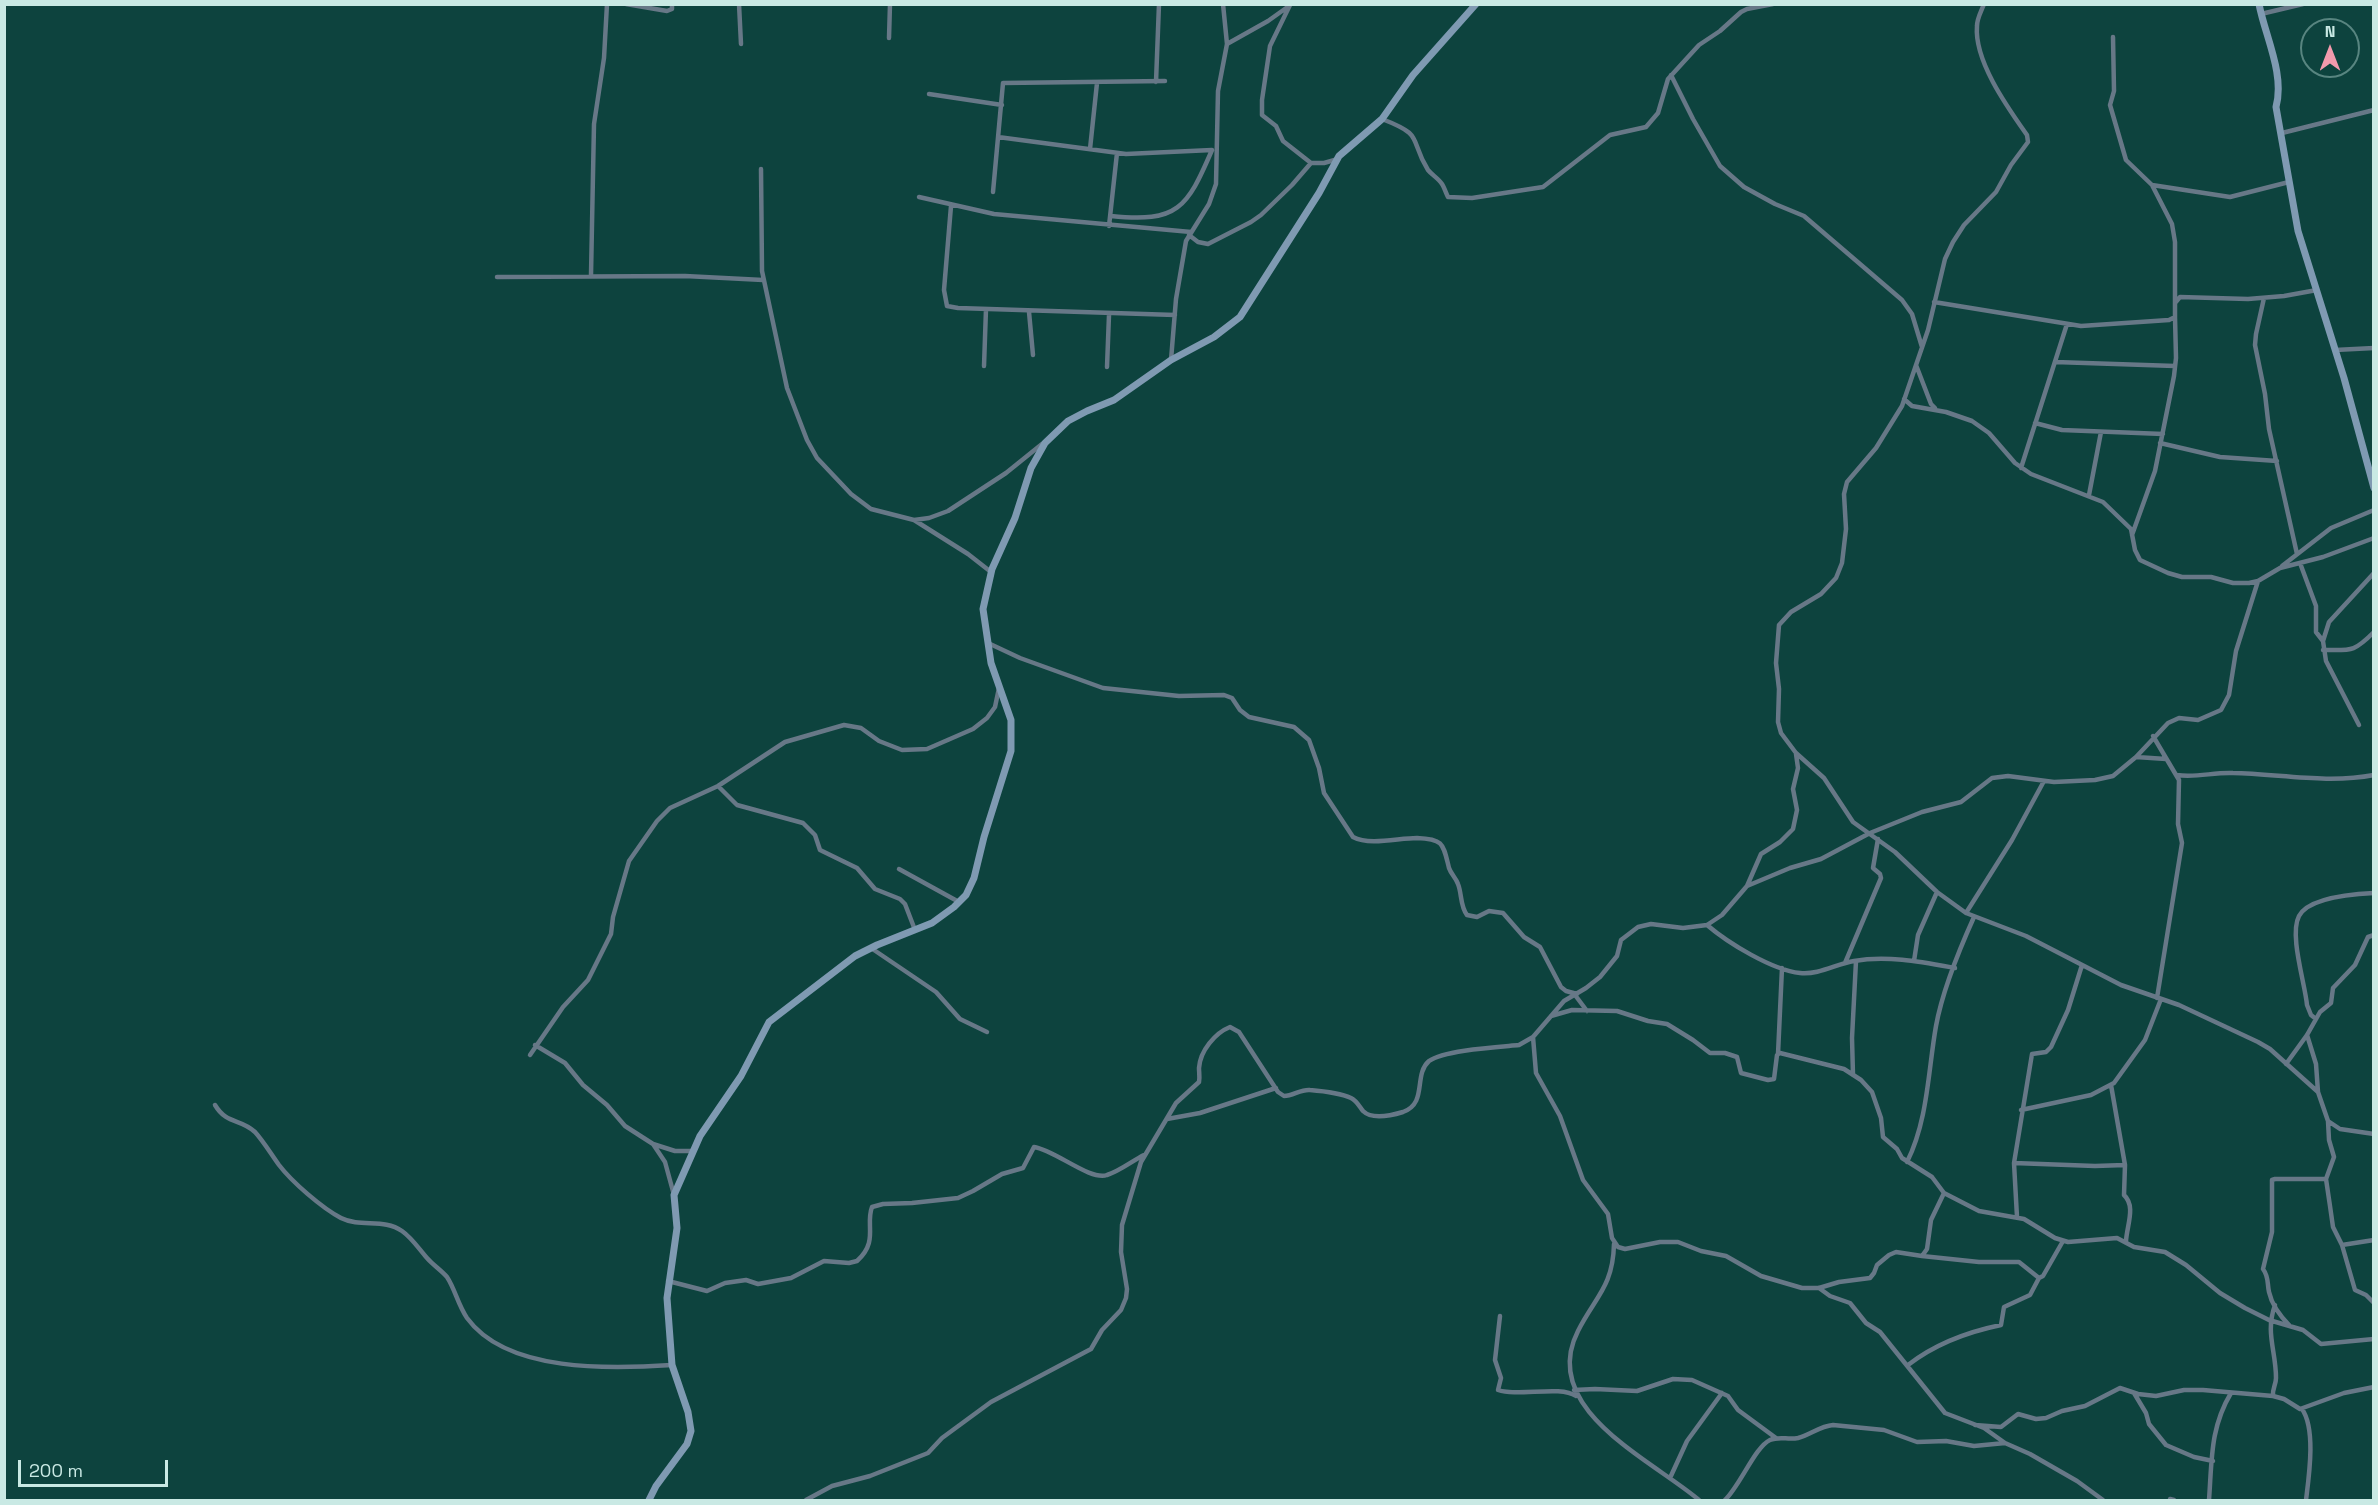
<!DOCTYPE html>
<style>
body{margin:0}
#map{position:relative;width:2378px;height:1505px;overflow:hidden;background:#0d433e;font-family:"Space Grotesk",sans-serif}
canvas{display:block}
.frame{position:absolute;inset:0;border:6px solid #c9e9e4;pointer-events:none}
.north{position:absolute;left:2300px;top:18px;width:60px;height:60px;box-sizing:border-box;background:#0d433e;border:2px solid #588580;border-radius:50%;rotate:0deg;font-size:16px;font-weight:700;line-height:24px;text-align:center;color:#c9e9e4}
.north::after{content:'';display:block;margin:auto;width:21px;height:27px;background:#f29aad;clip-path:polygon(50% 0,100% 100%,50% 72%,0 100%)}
.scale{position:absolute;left:18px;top:1460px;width:150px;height:27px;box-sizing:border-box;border:3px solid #c9e9e4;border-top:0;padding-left:8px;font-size:18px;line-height:21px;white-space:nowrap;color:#c9e9e4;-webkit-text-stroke:4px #0d433e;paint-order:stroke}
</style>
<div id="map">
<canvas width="2378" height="1505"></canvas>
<div class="frame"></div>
<div class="north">N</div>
<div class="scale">200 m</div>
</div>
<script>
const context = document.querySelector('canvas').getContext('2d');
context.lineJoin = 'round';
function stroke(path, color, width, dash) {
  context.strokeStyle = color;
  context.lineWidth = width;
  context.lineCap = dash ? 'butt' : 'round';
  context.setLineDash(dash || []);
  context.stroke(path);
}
stroke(new Path2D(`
 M626 4 667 11 672 9V4
 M739 4 741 44
 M1984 4C1981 12 1977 18 1977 26 1974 61 2008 108 2027 135L2028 142 2011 165 1996 192 1964 225 1953 242 1945 259 1928 330 1902 406 1876 448 1847 482 1844 494 1846 529 1842 563 1836 578 1821 594 1791 612 1779 625 1776 663 1779 689 1778 722 1781 733 1796 753 1824 778 1853 822 1895 852 1937 892 1966 913 2026 936 2121 985 2179 1005 2258 1042 2270 1049 2318 1092 2328 1121 2340 1129 2374 1134
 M1290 5 1270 46 1262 100V115L1276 126 1283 141 1311 163H1324L1338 159
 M2261 14 2303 4
 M2113 37 2114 91 2110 105 2126 160 2152 185 2172 224 2175 242V303
 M889 38 890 4
 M1227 44 1268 21 1289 6
 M1671 75 1693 119 1720 166 1744 187 1775 204 1804 216 1902 300 1912 314 1922 347
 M1156 82 1159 4
 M929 94 1002 105
 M1382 119C1426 136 1408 138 1428 170 1432 175 1438 178 1442 184 1444 187 1446 193 1448 197L1472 198 1543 187 1610 135 1646 127 1658 113 1668 79 1699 45 1720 31 1741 12 1747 9 1773 4
 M2282 133 2374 110
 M998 137 1126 154 1212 150C1187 208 1178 223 1111 216
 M1090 149 1097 83
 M761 169 762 271 787 388 807 440 817 458 851 494 871 509 914 520 929 518 948 511 1006 473 1042 444
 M2152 185 2230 197 2289 182
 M993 192 1003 83 1165 81
 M919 197 994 214 1191 232
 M951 206 944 290 947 306 958 308 1175 315
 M1109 226 1117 153
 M1189 235 1198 242 1208 244 1251 222 1261 215 1292 185 1311 163
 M591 275 594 124 604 58 607 4
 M497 277 685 276 763 280
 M2264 298 2256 334 2255 345 2265 394 2269 429 2297 554
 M1934 302 2081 326 2169 320 2175 317V303L2180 297 2248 299 2284 296 2317 290
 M1029 312 1033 355
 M2335 350 2374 348
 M1171 360 1176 299 1186 241 1209 204 1216 184 1218 91 1227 44 1223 4
 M2055 362 2175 366
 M1916 365 1931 404 1935 408
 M984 366 986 309
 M1107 367 1109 315
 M1904 399 1912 406 1946 412 1972 421 1989 433 2015 463 2031 474 2103 502 2131 529 2135 550 2140 560 2168 573 2182 577H2211L2233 583H2249L2258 581 2280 568 2323 557 2374 538
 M2035 423 2062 430 2163 434
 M2160 443 2220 457 2277 461
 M2021 468 2067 324
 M2089 495 2101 432
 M914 520 968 554 991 572
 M2132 535 2155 471 2174 376 2176 358 2175 317
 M2300 563 2316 606V632L2323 641
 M2282 566 2331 528 2374 510
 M988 643 1020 658 1103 688 1179 696 1224 695 1232 698 1240 710 1249 717 1294 727 1309 740 1319 768 1324 793 1353 837C1370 846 1398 838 1417 838 1444 839 1443 844 1449 868 1451 874 1456 878 1458 884 1462 894 1460 906 1467 915L1477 917 1489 911 1503 913 1524 937 1540 947 1561 987 1566 991 1577 994
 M2323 650C2351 650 2353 653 2374 632
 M2359 725 2326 661 2323 641 2329 622 2374 573
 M2153 736 2179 780 2178 824 2182 843 2157 998
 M2136 757 2166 759
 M2177 775C2196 778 2214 772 2233 773 2280 774 2327 784 2374 775
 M718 786 737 805 803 823 815 835 820 850 857 868 875 889 900 899 905 904 915 930
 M899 869 959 902
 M1747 886 1761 854 1780 842 1793 829 1797 810 1793 789 1798 768 1796 754
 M1966 913 2012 840 2044 781
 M1707 925C1728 943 1772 970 1800 973 1819 975 1836 964 1854 961 1887 955 1922 962 1955 968
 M871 948 936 992 960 1019 987 1032
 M1914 961 1918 935 1937 892
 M1845 963 1881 878 1880 874 1873 868 1878 839
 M1575 995 1587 1011
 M1551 1016 1572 1010 1617 1011 1648 1021 1667 1024 1693 1040 1710 1053H1725L1737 1057 1741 1073 1768 1080 1774 1079 1777 1055 1780 1053 1844 1069 1861 1080 1872 1092 1881 1118 1883 1137 1897 1149 1902 1158 1932 1177 1944 1193 1979 1211 2024 1219 2055 1238 2068 1242 2117 1238 2134 1247 2165 1252 2186 1265 2220 1293 2245 1308 2269 1320 2303 1330 2321 1344 2374 1339
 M2316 1019 2311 1015 2307 1005C2305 983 2289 935 2299 916 2309 897 2354 894 2374 893
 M2307 1035 2316 1064 2318 1092
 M1533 1037 1536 1073 1560 1116 1583 1180 1608 1214 1612 1238 1618 1247 1625 1249 1660 1242H1678L1701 1251 1726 1256 1761 1276 1802 1288H1819L1839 1282 1870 1278 1874 1273 1877 1265 1889 1255 1896 1252 1922 1256 1927 1249 1931 1220 1944 1193
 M535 1045 565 1063 583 1085 607 1105 625 1126 653 1144 665 1162 674 1195
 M1778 1054 1782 968
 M530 1055 563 1007 588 980 611 934 613 917 629 861 657 821 670 808 718 786 785 742 844 725 861 728 879 741 902 750 927 749 973 729 987 718 995 707 999 688
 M2286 1064 2307 1035 2320 1012 2331 1003 2333 988 2355 965 2368 937 2374 935
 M1853 1075 1852 1038 1856 961
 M2111 1085 2125 1165 2124 1195C2136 1206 2127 1225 2126 1241
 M215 1105C227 1125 240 1118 255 1132 264 1142 271 1154 279 1165 292 1182 322 1208 341 1218 361 1228 384 1218 402 1231 412 1238 419 1249 427 1258 433 1265 441 1270 447 1277 455 1289 458 1305 467 1318 507 1373 611 1369 672 1365
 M2021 1110 2091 1095 2114 1083 2145 1040 2161 999
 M1167 1119 1200 1113 1276 1088
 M2328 1121 2329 1140 2334 1157 2326 1179 2330 1206 2333 1227 2342 1245 2355 1290 2366 1295 2374 1303
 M653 1144 675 1151H694
 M1907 1162C1928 1120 1928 1071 1936 1026 1942 993 1960 948 1974 917
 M2014 1163 2095 1166 2125 1165
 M2017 1217 2014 1163 2032 1054 2046 1052 2051 1047 2068 1010 2082 965
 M1614 1244C1613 1287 1595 1297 1578 1331 1538 1409 1652 1460 1699 1500
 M2342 1245 2374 1240
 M1922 1256 1979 1262H2019L2039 1278 2043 1276 2063 1241
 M668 1281 707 1291 725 1283 746 1280 758 1284 791 1278 824 1261 849 1263 857 1261C879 1241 865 1225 872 1207L883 1204 912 1203 958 1198 973 1191 1002 1174 1023 1168 1034 1147C1055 1150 1090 1181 1107 1175 1120 1171 1132 1161 1144 1155
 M1819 1288 1830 1296 1850 1303 1866 1323 1880 1332 1945 1413 1984 1428 2005 1443
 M1500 1316 1495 1360 1501 1378 1498 1390C1518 1397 1560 1385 1576 1396
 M2290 1326C2281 1317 2272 1306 2269 1292 2267 1283 2269 1277 2263 1269L2272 1232V1180L2275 1179H2326
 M1908 1365C1935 1344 1967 1332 2001 1325L2004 1307 2030 1295 2039 1278
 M1574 1390 1595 1389 1637 1391 1673 1379 1692 1380 1728 1396 1738 1410 1776 1438
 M2134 1393 2146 1413 2149 1424 2166 1445 2194 1457 2213 1461
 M2273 1396C2272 1389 2276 1385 2276 1378 2276 1350 2265 1333 2275 1305
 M2302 1409C2316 1429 2309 1476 2306 1500
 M1975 1425 2001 1427 2018 1414 2036 1419 2046 1418 2062 1411 2085 1406 2120 1388 2138 1394 2156 1396 2184 1390H2203L2273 1396 2284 1399 2300 1409 2344 1393 2374 1387
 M1670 1478 1687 1441 1722 1393
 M2170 1499 2174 1500
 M806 1500 832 1486 870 1476 928 1453 942 1438 991 1402 1091 1349 1102 1330 1121 1310 1126 1298 1127 1289 1121 1252 1122 1225 1141 1162 1176 1103 1199 1082C1200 1077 1199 1073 1199 1068 1200 1051 1215 1033 1230 1027L1239 1032 1278 1092 1284 1096C1293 1096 1301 1089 1310 1090 1322 1091 1340 1093 1351 1098 1357 1101 1359 1106 1363 1111 1372 1120 1393 1115 1403 1112 1428 1103 1413 1075 1429 1061 1444 1050 1498 1047 1519 1045L1533 1037 1564 1001 1586 988 1600 977 1617 956 1621 940 1638 927 1651 924 1683 928 1707 925 1722 915 1747 886 1790 868 1821 859 1870 833 1922 812 1961 802 1992 778 2008 776 2054 782 2095 780 2113 776 2136 757 2168 723 2179 718 2198 720 2221 710 2229 695 2236 651 2258 581
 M1725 1500C1740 1486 1755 1447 1770 1440 1779 1436 1788 1440 1798 1438 1810 1435 1820 1426 1833 1425L1884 1430 1917 1442 1946 1441 1974 1446 2005 1443 2030 1454 2077 1481 2103 1500
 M2209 1500C2212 1460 2210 1428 2231 1393`), '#677887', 4.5);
stroke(new Path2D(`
 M2259 4C2265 36 2285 74 2276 107L2298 231 2344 378 2374 488
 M649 1500 656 1486 687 1444 691 1431 688 1412 672 1365 667 1298 677 1228 674 1195 700 1136 741 1076 769 1022 855 956 877 945 932 923 954 907 966 895 974 878 984 837 1011 751V720L991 663 983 609 992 569 1015 518 1031 468 1045 443 1068 421 1087 411 1114 400 1171 360 1214 337 1240 317 1319 193 1339 156 1382 119 1413 75 1476 4`), '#7f9ab2', 7);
</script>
